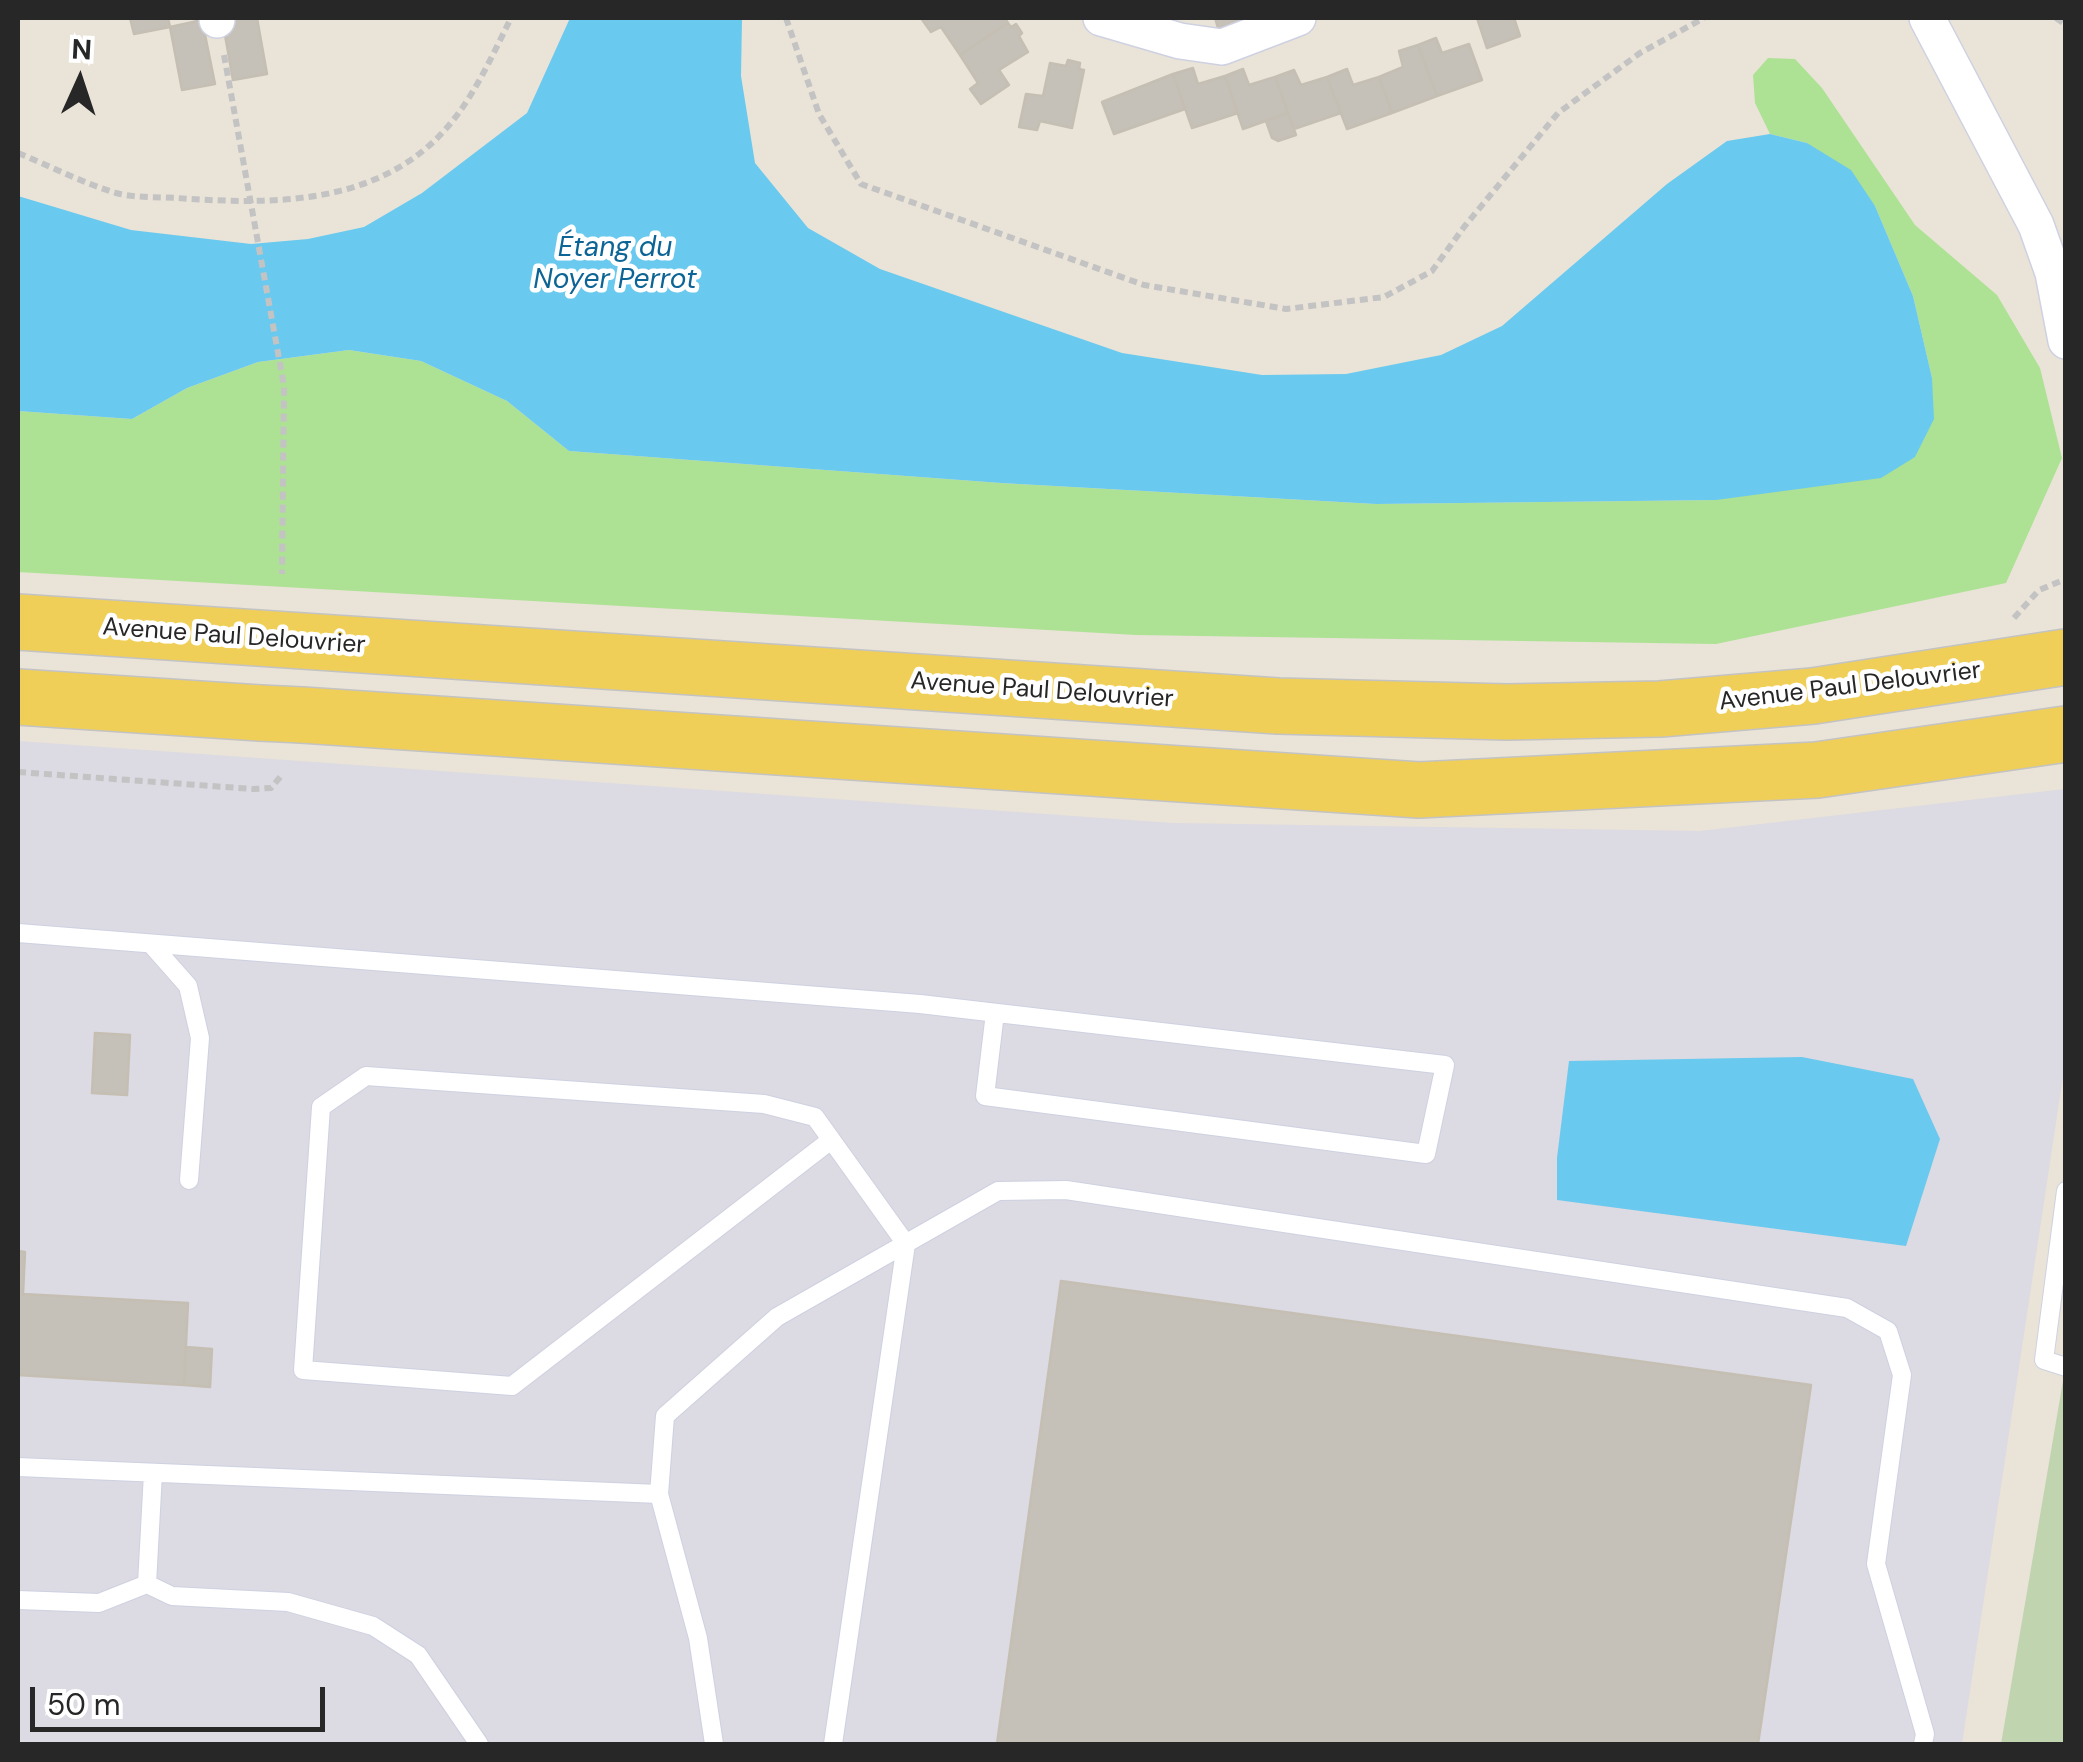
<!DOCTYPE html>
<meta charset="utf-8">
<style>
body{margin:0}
#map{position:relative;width:2083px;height:1762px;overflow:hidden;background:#eae3d8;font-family:"DM Sans",sans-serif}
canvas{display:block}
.frame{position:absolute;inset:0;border:20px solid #272727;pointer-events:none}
.north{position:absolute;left:30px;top:30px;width:100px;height:100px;-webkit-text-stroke:8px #fff;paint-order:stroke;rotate:3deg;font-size:28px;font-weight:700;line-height:40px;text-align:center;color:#272727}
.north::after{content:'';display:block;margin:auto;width:35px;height:45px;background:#272727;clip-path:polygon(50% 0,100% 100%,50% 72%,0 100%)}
.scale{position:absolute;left:30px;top:1687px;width:295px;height:45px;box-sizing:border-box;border:5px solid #272727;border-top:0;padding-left:12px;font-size:30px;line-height:35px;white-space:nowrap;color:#272727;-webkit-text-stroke:8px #fff;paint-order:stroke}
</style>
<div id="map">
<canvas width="2083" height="1762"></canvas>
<div class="frame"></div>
<div class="north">N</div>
<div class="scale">50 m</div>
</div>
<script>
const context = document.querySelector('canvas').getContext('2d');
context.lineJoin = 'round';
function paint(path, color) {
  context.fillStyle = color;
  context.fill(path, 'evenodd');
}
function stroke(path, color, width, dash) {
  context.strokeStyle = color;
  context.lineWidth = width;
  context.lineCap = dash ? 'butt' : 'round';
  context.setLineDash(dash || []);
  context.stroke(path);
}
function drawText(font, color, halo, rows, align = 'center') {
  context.font = font + ' "DM Sans",sans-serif';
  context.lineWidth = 9;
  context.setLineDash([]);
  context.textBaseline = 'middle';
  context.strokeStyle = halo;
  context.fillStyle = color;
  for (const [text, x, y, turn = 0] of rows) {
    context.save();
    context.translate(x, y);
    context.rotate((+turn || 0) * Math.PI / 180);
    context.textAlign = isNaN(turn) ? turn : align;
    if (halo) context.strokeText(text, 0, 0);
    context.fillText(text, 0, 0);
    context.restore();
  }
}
paint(new Path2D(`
 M18 741 1172 823 1700 831 2065 789V1063L1962 1744H18Z`), '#dcdae2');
paint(new Path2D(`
 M1768 58 1795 59 1822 88 1915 225 1997 295 2040 368 2062 458 2006 583 1716 644 1136 635 18 572V411L132 419 187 388 258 362 349 350 421 361 507 401 569 451 1001 483 1376 504 1716 500 1932 378 1913 296 1875 206 1807 143 1770 134 1755 103 1753 75Z`), '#ade294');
paint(new Path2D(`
 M2065 1369V1744H2001Z`), '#c1d4b0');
paint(new Path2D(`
 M570 18H742L741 76 755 163 808 228 880 269 1122 353 1262 375 1346 374 1441 355 1502 326 1667 184 1727 141 1770 134 1807 143 1851 170 1875 206 1913 296 1932 378 1934 419 1915 457 1881 478 1716 500 1376 504 1001 483 569 451 507 401 421 361 349 350 258 362 187 388 132 419 18 411V196L131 230 251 244 308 239 364 227 422 193 527 113Z
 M1802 1057 1913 1079 1940 1139 1906 1246 1557 1200V1158L1569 1061Z`), '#6ac9ee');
const building = new Path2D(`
 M130 18H168L170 27 134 34Z
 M222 18H257L267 74 233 80Z
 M921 18H1005L1008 23 960 55 941 27 931 32Z
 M1215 18H1247L1218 28Z
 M1477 18H1514L1520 36 1487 48Z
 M202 20 215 84 182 90 170 27Z
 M1008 23 1011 27 1016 24 1022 33 1019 36 1028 52 999 70 1009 85 981 104 970 89 978 83 960 55Z
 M1436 38 1442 53 1469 44 1482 80 1437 96 1418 45Z
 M1418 45 1437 96 1392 113 1379 77 1403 67 1399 51Z
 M1068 60 1080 63 1079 69 1084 70 1072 128 1040 121 1037 130 1019 127 1026 94 1043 96 1050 63 1066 66Z
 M1193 68 1198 84 1225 76 1238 113 1192 128 1173 74Z
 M1243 69 1249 85 1275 77 1288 113 1243 129 1225 76Z
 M1347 69 1353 85 1379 77 1392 113 1347 129 1327 77Z
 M1294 70 1301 85 1327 77 1341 113 1294 129 1275 77Z
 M1173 74 1185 109 1114 134 1102 102Z
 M1288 113 1296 135 1278 141 1272 138 1266 121Z
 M95 1033 130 1035 127 1095 92 1093Z
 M18 1251 25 1252 23 1294 188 1303 184 1385 18 1375Z
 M1061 1281 1811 1385 1758 1744H997Z
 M186 1347 212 1349 210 1387 184 1385Z`);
paint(building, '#c5c0b8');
stroke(building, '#c5bfb3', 2.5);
const lane = new Path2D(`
 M18 933 920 1004 1445 1065 1426 1154 985 1096 995 1013
 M151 944 188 986 200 1038 189 1180
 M831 1140 512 1386 303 1370 321 1107 366 1076 764 1104 815 1117 906 1244 833 1744
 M2066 1191 2044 1360 2066 1367
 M18 1467 659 1494 698 1638 714 1744
 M659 1494 665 1416 777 1317 998 1191 1066 1190 1847 1308 1888 1331 1902 1375 1876 1564 1925 1734 1923 1744
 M147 1584 172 1596 288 1602 373 1626 418 1655 479 1744
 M18 1600 99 1603 147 1584 153 1473`);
const street = new Path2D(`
 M217 18V20
 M1101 18 1180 41 1222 47 1298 18
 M1927 18 2036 225 2053 273 2066 341`);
const primary = new Path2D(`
 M18 622 1278 706 1507 712 1660 709 1813 696 2066 657
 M18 697 260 713
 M302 715 1419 790 1817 770 2066 734`);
stroke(lane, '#ced1e1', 20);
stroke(street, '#ced1e1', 38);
stroke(primary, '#c3c3c3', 58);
stroke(new Path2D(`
 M786 18 819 114 861 184 1144 285 1286 309 1384 297 1432 271 1464 227 1558 113 1640 53 1704 18
 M2056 18 2066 25
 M224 55 284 386 282 574
 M18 153C50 166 83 183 116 193 135 198 158 197 177 198 260 204 356 206 424 150 466 116 488 64 511 18
 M2014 618 2039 590 2066 579
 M18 772 253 789 271 788 281 776`), '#c3c3c3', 6, [8, 5]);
stroke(lane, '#fff', 18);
stroke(street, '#fff', 35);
stroke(primary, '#f0cf58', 55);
const primaryBridge = new Path2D(`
 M260 713 302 715`);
stroke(primaryBridge, '#c3c3c3', 58, []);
stroke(primaryBridge, '#f0cf58', 55);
drawText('25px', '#272727', '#fff', [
 ["Avenue Paul Delouvrier",234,637,4],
 ["Avenue Paul Delouvrier",1850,687,-7],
 ["Avenue Paul Delouvrier",1042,691,4]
]);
drawText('italic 28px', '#0d6596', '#fff', [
 ["Étang du",615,249],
 ["Noyer Perrot",615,281]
]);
</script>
